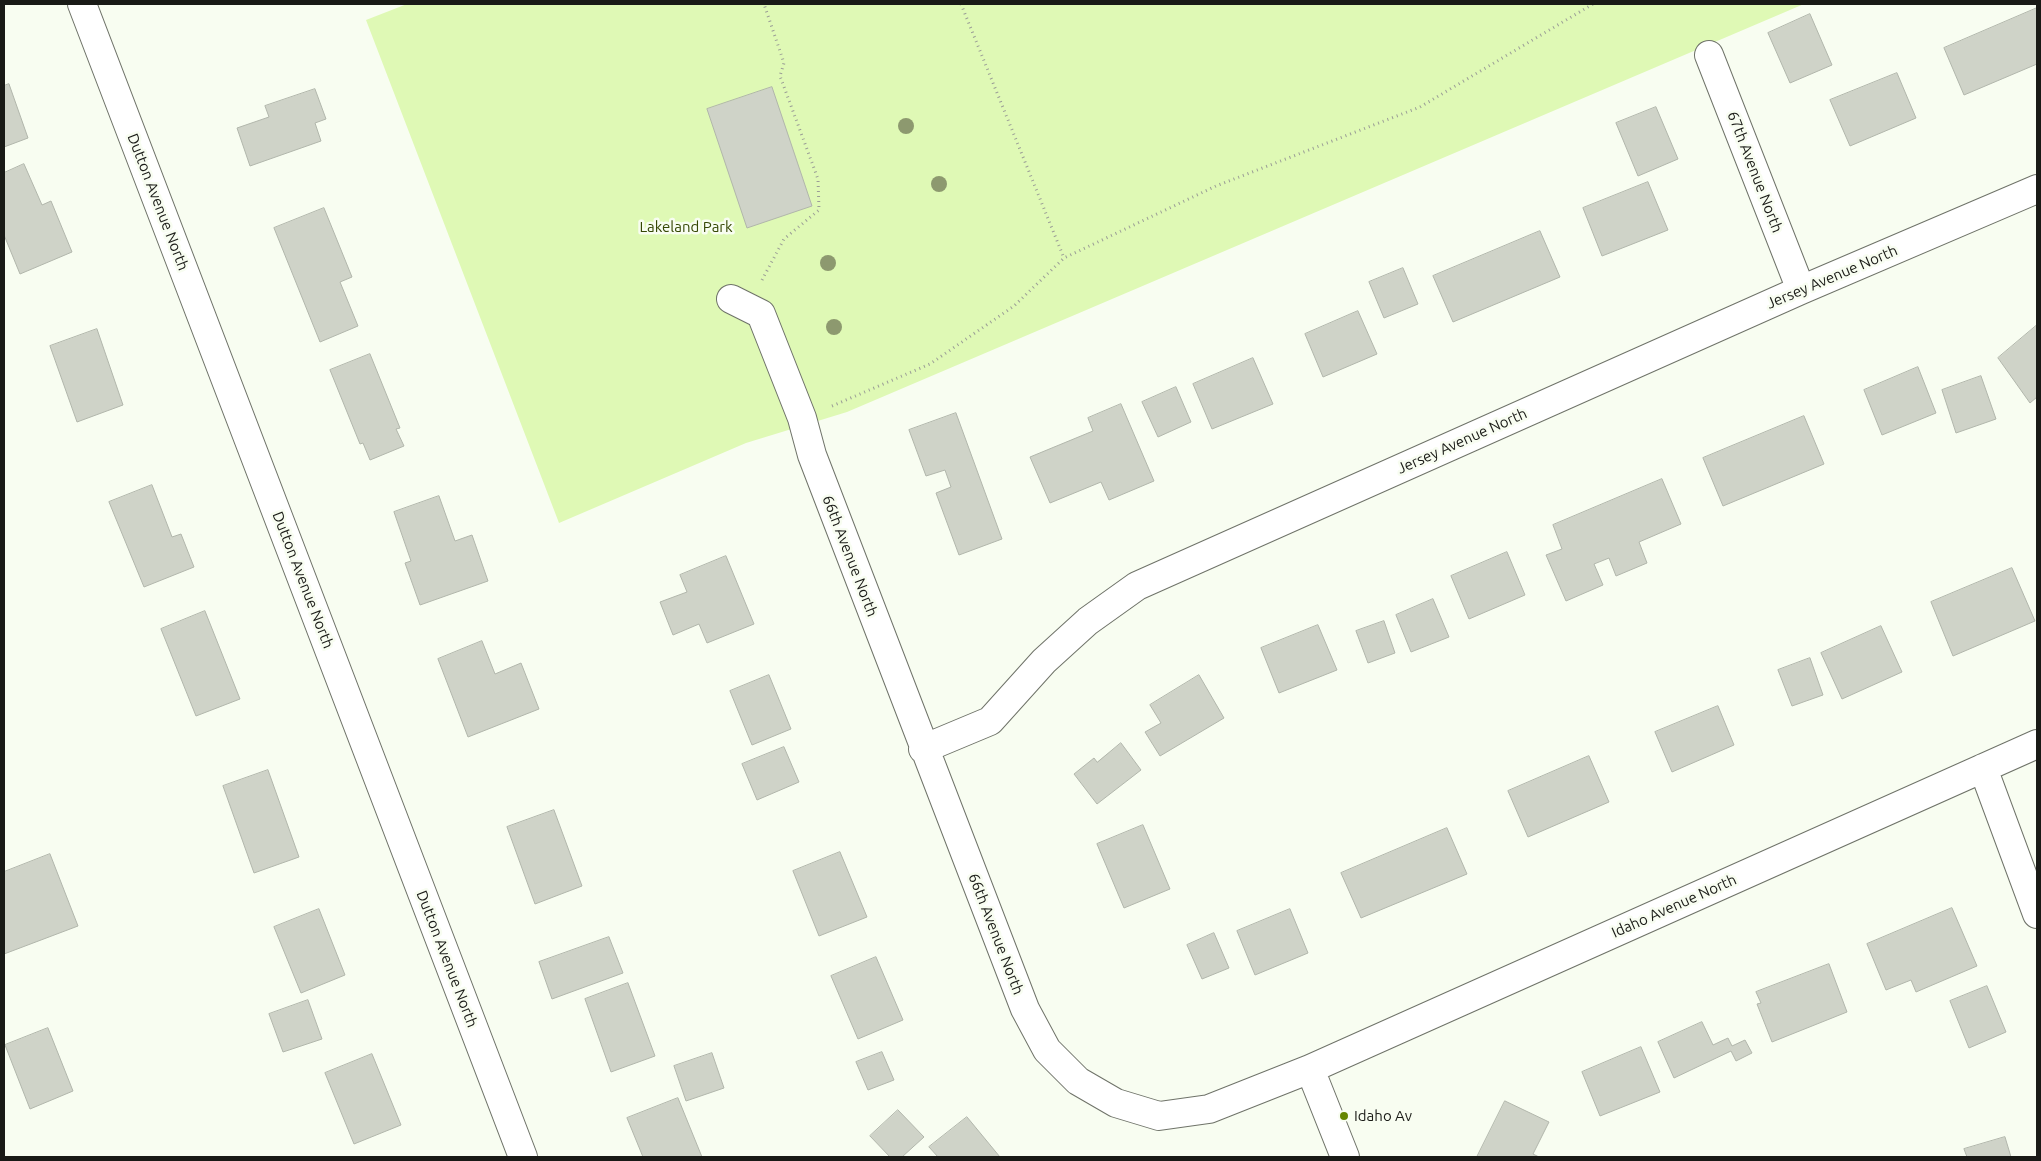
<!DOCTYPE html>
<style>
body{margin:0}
#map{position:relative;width:2041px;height:1161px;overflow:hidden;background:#f8fdf1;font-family:Ubuntu,sans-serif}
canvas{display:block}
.frame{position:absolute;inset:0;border:5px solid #191a16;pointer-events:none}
</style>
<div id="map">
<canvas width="2041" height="1161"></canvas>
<div class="frame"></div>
</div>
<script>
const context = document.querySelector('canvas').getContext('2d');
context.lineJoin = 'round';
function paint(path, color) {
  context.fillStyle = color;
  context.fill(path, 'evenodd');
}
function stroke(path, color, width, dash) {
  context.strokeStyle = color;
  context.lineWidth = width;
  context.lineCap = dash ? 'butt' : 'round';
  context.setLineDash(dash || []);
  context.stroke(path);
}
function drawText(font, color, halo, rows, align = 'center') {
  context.font = font + ' Ubuntu,sans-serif';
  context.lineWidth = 5;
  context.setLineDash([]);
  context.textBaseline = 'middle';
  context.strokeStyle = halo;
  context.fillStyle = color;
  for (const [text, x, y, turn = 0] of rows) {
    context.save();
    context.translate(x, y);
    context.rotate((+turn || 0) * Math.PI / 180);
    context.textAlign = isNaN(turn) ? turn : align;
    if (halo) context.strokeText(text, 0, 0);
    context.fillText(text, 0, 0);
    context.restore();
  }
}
paint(new Path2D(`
 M407 4H1804L847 412 746 443 559 523 366 20Z`), '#dff9b5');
const building = new Path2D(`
 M2037 8V64L1964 95 1944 48Z
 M1810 14 1832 65 1790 83 1768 33Z
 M1897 73 1916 118 1850 146 1830 100Z
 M9 84 28 138 4 147V86Z
 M772 87 812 206 747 228 707 109Z
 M315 89 326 119 315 123 321 141 250 166 237 128 269 117 265 106Z
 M1656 107 1678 159 1638 176 1616 123Z
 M24 164 42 205 51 201 72 252 20 274 4 235V173Z
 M1648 182 1668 230 1602 256 1583 208Z
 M324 208 352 277 340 282 358 326 320 342 274 228Z
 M1540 231 1560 277 1453 322 1433 276Z
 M1403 268 1418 304 1384 318 1369 282Z
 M1358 311 1377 354 1323 377 1305 334Z
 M2037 325V397L2030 403 1998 358Z
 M97 329 123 405 77 422 50 346Z
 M370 354 400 428 396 429 404 446 370 460 363 443 360 444 330 370Z
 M1253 358 1273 404 1212 429 1193 384Z
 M1918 367 1936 413 1882 435 1864 390Z
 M1981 376 1996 419 1956 433 1942 390Z
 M1176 387 1191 422 1158 437 1142 402Z
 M1121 404 1154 481 1109 500 1101 482 1050 503 1030 457 1093 431 1088 418Z
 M956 413 1002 539 959 555 936 493 951 487 945 470 926 476 909 430Z
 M1804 416 1824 464 1723 506 1703 458Z
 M1662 479 1681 524 1639 542 1647 563 1616 576 1609 558 1594 564 1603 585 1566 601 1546 555 1562 549 1553 525Z
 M152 485 172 537 181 534 194 567 144 587 109 502Z
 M439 496 455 541 472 535 488 581 420 605 405 563 411 561 394 512Z
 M1507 552 1525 595 1469 619 1451 576Z
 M726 556 754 624 707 643 699 624 673 635 660 602 687 592 680 575Z
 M2012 568 2035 621 1953 656 1931 602Z
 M1433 599 1449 637 1411 652 1396 615Z
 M205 611 240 699 196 716 161 629Z
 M1384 621 1395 653 1368 663 1356 631Z
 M1318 625 1337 670 1279 693 1261 648Z
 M1881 626 1902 672 1842 699 1821 653Z
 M482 641 495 674 521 663 539 709 468 737 438 659Z
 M1810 658 1823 695 1792 706 1778 670Z
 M769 675 791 729 752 745 730 691Z
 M1199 675 1224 718 1160 756 1145 732 1161 723 1150 705Z
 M1718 706 1734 745 1672 772 1655 732Z
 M1121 743 1141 770 1097 804 1074 774 1094 758 1097 762Z
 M784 747 799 782 757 800 742 764Z
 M1589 756 1609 802 1528 837 1508 791Z
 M268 770 299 857 254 873 223 786Z
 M554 810 582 886 535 904 507 827Z
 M1143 825 1170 889 1124 908 1097 844Z
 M1447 828 1467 874 1361 918 1341 873Z
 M840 852 867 917 819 936 793 871Z
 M50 854 78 926 4 954V872Z
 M1952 908 1977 966 1916 992 1911 980 1886 990 1867 944Z
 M319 909 345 975 301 993 274 927Z
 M1290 909 1308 953 1255 975 1237 931Z
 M1214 933 1229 968 1202 979 1187 945Z
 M609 937 623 973 552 999 539 962Z
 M876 957 903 1020 858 1039 831 976Z
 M1829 964 1847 1012 1772 1042 1757 1004 1761 1003 1756 992Z
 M628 983 655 1056 611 1072 585 999Z
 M1987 986 2006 1032 1969 1048 1950 1001Z
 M308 1000 322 1039 283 1052 269 1014Z
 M1702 1022 1713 1045 1728 1038 1732 1046 1745 1040 1752 1053 1736 1061 1731 1051 1674 1078 1658 1042Z
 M48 1028 73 1091 30 1109 5 1045Z
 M1641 1047 1660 1092 1600 1116 1582 1072Z
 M882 1052 894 1080 868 1090 856 1062Z
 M712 1053 724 1088 686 1101 674 1066Z
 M372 1054 401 1125 354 1144 325 1073Z
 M678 1098 702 1157H643L627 1118Z
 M1505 1101 1549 1122 1533 1154 1539 1157H1477Z
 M898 1110 924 1137 902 1157H890L870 1136Z
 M967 1117 1000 1157H938L929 1147Z
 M2005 1137 2011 1157H1967L1964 1149Z`);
paint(building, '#cfd3c8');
stroke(building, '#b1b6ab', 1);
const minor = new Path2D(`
 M82 4 523 1157
 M1709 55 1801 290
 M731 299 761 314 802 418 812 455 1025 1009 1047 1050 1078 1081 1116 1103 1159 1116 1209 1109 1310 1069 2037 744
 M923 749 990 721 1044 661 1088 621 1137 586 1801 290 2037 189
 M1983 768 2037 914
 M1310 1069 1345 1157`);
stroke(minor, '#6f7369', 30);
stroke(new Path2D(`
 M961 4 1064 258
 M762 280 784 239 819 210 818 179 780 76 784 63 764 4
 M832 406 930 364 1014 306 1064 258 1216 186 1420 107 1593 4`), '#9b9e96', 3, [1, 4]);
stroke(minor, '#fff', 28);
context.fillStyle = '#8d996f';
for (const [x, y] of [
 [906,126],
 [939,184],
 [828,263],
 [834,327]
]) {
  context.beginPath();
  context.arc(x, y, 8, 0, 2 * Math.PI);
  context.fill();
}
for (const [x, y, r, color] of [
 [1344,1116,5,"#648500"]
]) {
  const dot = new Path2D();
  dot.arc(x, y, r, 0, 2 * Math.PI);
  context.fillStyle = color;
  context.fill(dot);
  stroke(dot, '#f8fdf1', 2);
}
drawText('15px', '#191a16', '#f8fdf1', [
 ["67th Avenue North",1755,172,69],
 ["Dutton Avenue North",158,202,69],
 ["Jersey Avenue North",1832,277,-23],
 ["Jersey Avenue North",1462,441,-24],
 ["66th Avenue North",850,556,69],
 ["Dutton Avenue North",303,580,69],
 ["Idaho Avenue North",1674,906,-24],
 ["66th Avenue North",996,934,69],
 ["Dutton Avenue North",447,959,69]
]);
drawText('15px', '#354704', '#f8fdf1', [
 ["Lakeland Park",686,227]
]);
drawText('15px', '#191a16', '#f8fdf1', [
 ["Idaho Av",1354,1116]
], 'left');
</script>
